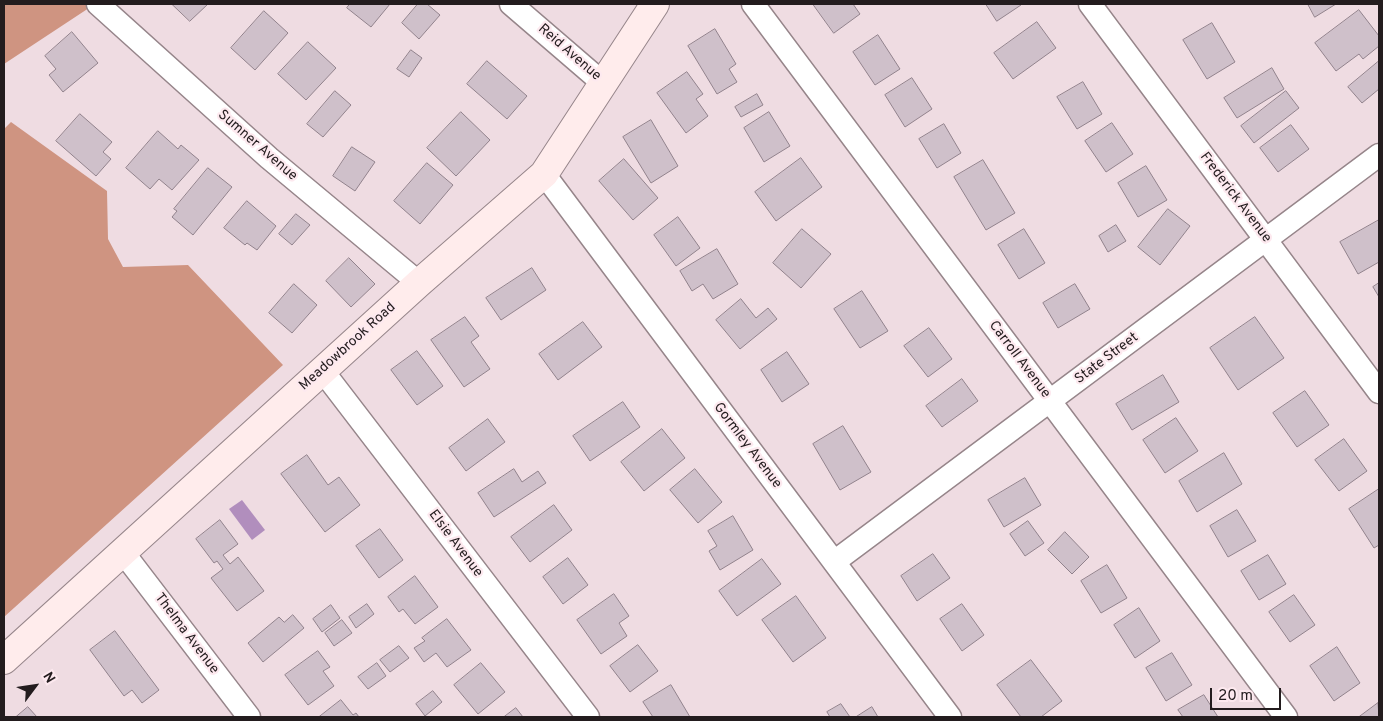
<!DOCTYPE html>
<style>
body{margin:0}
#map{position:relative;width:1383px;height:721px;overflow:hidden;background:#efdce2;font-family:Overpass,sans-serif}
canvas{display:block}
.frame{position:absolute;inset:0;border:5px solid #231c1e;pointer-events:none}
.north{position:absolute;left:10px;top:661px;width:50px;height:50px;-webkit-text-stroke:4px #fde9ef;paint-order:stroke;rotate:59deg;font-size:14px;font-weight:700;line-height:20px;text-align:center;color:#231c1e}
.north::after{content:'';display:block;margin:auto;width:18px;height:22px;background:#231c1e;clip-path:polygon(50% 0,100% 100%,50% 72%,0 100%)}
.scale{position:absolute;left:1210px;top:688px;width:71px;height:22px;box-sizing:border-box;border:2px solid #231c1e;border-top:0;padding-left:6px;font-size:15px;line-height:18px;white-space:nowrap;color:#231c1e;-webkit-text-stroke:4px #fde9ef;paint-order:stroke}
</style>
<div id="map">
<canvas width="1383" height="721"></canvas>
<div class="frame"></div>
<div class="north">N</div>
<div class="scale">20 m</div>
</div>
<script>
const context = document.querySelector('canvas').getContext('2d');
context.lineJoin = 'round';
function paint(path, color) {
  context.fillStyle = color;
  context.fill(path, 'evenodd');
}
function stroke(path, color, width, dash) {
  context.strokeStyle = color;
  context.lineWidth = width;
  context.lineCap = dash ? 'butt' : 'round';
  context.setLineDash(dash || []);
  context.stroke(path);
}
function drawText(font, color, halo, rows, align = 'center') {
  context.font = font + ' Overpass,sans-serif';
  context.lineWidth = 4.5;
  context.setLineDash([]);
  context.textBaseline = 'middle';
  context.strokeStyle = halo;
  context.fillStyle = color;
  for (const [text, x, y, turn = 0] of rows) {
    context.save();
    context.translate(x, y);
    context.rotate((+turn || 0) * Math.PI / 180);
    context.textAlign = isNaN(turn) ? turn : align;
    if (halo) context.strokeText(text, 0, 0);
    context.fillText(text, 0, 0);
    context.restore();
  }
}
paint(new Path2D(`
 M4 4H95L4 64Z
 M11 122 107 191 108 239 123 267 188 265 283 365 4 617V129Z`), '#cf9481');
paint(new Path2D(`
 M242 500 265 530 252 540 229 509Z`), '#b18ebd');
const building = new Path2D(`
 M172 4H208L190 21Z
 M350 4H390L371 27 347 8Z
 M418 4H427L440 15 419 39 402 23Z
 M813 4H853L860 14 834 33Z
 M986 4H1020L1021 5 997 21Z
 M1308 4H1336L1315 17Z
 M1359 10 1379 36V46L1363 59 1359 54 1336 71 1315 43Z
 M264 11 288 33 255 70 231 48Z
 M1037 22 1056 48 1013 79 994 53Z
 M1212 23 1235 62 1207 79 1183 40Z
 M715 29 736 64 729 69 737 82 717 94 688 46Z
 M72 32 98 63 63 92 49 75 56 69 45 56Z
 M878 35 900 69 875 85 853 52Z
 M308 42 336 68 306 100 278 74Z
 M411 50 422 58 409 77 397 69Z
 M487 61 527 96 507 119 467 84Z
 M1379 61V89L1362 103 1348 87Z
 M1272 68 1284 89 1237 118 1224 98Z
 M687 72 703 94 696 99 708 116 686 133 657 93Z
 M912 78 932 109 905 127 885 95Z
 M1083 82 1102 114 1077 129 1057 97Z
 M335 91 351 105 323 137 307 124Z
 M1286 91 1299 108 1254 143 1241 126Z
 M757 94 763 105 741 117 735 107Z
 M461 112 490 140 456 176 427 148Z
 M769 112 790 146 764 162 744 128Z
 M80 114 112 142 103 152 111 159 96 176 56 141Z
 M651 120 678 166 651 183 623 137Z
 M1112 123 1133 154 1106 172 1085 141Z
 M944 124 961 153 937 168 919 139Z
 M1291 125 1309 149 1278 172 1260 148Z
 M158 131 178 149 181 145 199 160 172 190 159 179 150 189 126 168Z
 M352 147 375 162 355 191 333 176Z
 M801 158 822 187 776 221 755 192Z
 M624 159 658 198 633 220 599 181Z
 M983 160 1015 213 986 230 954 177Z
 M427 163 453 185 420 224 394 201Z
 M1146 166 1167 200 1138 217 1118 183Z
 M208 168 232 187 193 235 172 217 177 211 174 209Z
 M247 201 276 226 257 250 247 243 245 245 224 228Z
 M1168 209 1190 226 1160 265 1138 247Z
 M296 214 310 225 292 245 279 234Z
 M678 217 700 248 676 266 654 235Z
 M1379 220V262L1358 274 1340 242Z
 M1116 225 1126 241 1108 252 1099 236Z
 M802 229 831 254 801 288 773 263Z
 M1024 229 1045 263 1019 279 998 245Z
 M717 249 738 284 713 299 703 284 692 291 680 271Z
 M349 258 375 284 351 307 326 281Z
 M532 268 546 290 501 320 486 298Z
 M1379 283V297L1373 287Z
 M294 284 317 305 292 333 269 313Z
 M1075 284 1090 309 1058 328 1043 303Z
 M862 291 888 331 860 348 834 309Z
 M741 299 756 318 768 308 777 319 740 349 716 320Z
 M465 317 479 336 471 342 490 369 464 387 431 340Z
 M1255 317 1284 358 1238 390 1210 348Z
 M583 322 602 347 558 380 539 354Z
 M929 328 952 359 928 377 904 346Z
 M417 351 443 386 417 405 391 370Z
 M787 352 809 384 782 402 761 370Z
 M1163 375 1179 402 1132 430 1116 404Z
 M962 379 978 401 942 427 926 406Z
 M1305 391 1329 425 1297 447 1273 413Z
 M623 402 640 427 590 461 573 436Z
 M1176 418 1198 451 1165 473 1143 440Z
 M488 419 505 442 466 471 449 448Z
 M843 426 871 472 840 490 813 444Z
 M662 429 685 458 644 491 621 462Z
 M1344 439 1367 471 1339 491 1315 460Z
 M1224 453 1242 484 1197 512 1179 481Z
 M307 455 328 485 339 477 360 505 325 532 281 474Z
 M514 469 522 482 538 471 546 483 494 517 478 493Z
 M695 469 722 502 698 523 670 490Z
 M1025 478 1041 505 1004 527 988 500Z
 M1379 489V545L1374 548 1349 509Z
 M554 505 572 530 530 562 511 537Z
 M1237 510 1256 541 1228 557 1210 526Z
 M733 516 753 550 720 570 709 551 717 546 708 531Z
 M220 520 238 544 223 555 230 564 238 557 264 591 237 611 211 578 223 569 217 561 214 563 196 539Z
 M1028 521 1044 543 1025 556 1010 534Z
 M380 529 403 560 379 578 356 546Z
 M1065 532 1089 557 1072 574 1048 550Z
 M933 554 950 578 917 601 901 576Z
 M1268 555 1286 584 1259 600 1241 571Z
 M568 558 588 585 563 604 543 577Z
 M762 559 781 584 737 616 719 591Z
 M1107 565 1127 598 1101 613 1081 581Z
 M415 576 438 607 415 624 403 609 399 612 388 597Z
 M614 594 629 616 619 623 627 636 601 654 577 620Z
 M1294 595 1315 625 1290 642 1269 612Z
 M796 596 826 638 793 662 762 620Z
 M367 604 374 614 356 628 349 617Z
 M962 604 984 635 962 651 940 619Z
 M331 605 340 618 322 632 313 619Z
 M1139 608 1160 641 1135 658 1114 625Z
 M293 615 304 628 263 662 248 643 279 617 284 622Z
 M447 619 471 650 447 667 436 653 424 662 414 648 425 641 422 638Z
 M342 620 352 633 334 646 325 633Z
 M115 631 159 690 142 703 132 690 124 696 90 650Z
 M638 645 658 671 630 692 610 666Z
 M399 646 409 658 390 672 380 660Z
 M1337 647 1360 683 1334 701 1310 666Z
 M318 651 330 667 323 671 334 686 308 705 285 675Z
 M1172 653 1192 685 1166 701 1146 668Z
 M1031 660 1062 701 1041 717H1021L997 685Z
 M377 663 386 676 368 689 358 677Z
 M481 663 505 692 478 714 454 685Z
 M671 685 690 717H653L643 702Z
 M433 691 442 702 425 716 416 704Z
 M1204 695 1218 717H1183L1178 710Z
 M341 700 353 715 356 713 359 717H319Z
 M1378 703 1379 717H1359Z
 M841 704 850 717H830L827 712Z
 M28 707 37 717H16Z
 M872 707 878 717H856Z
 M516 708 523 717H504Z`);
paint(building, '#cfc0ca');
stroke(building, '#91828c', 1);
const street = new Path2D(`
 M98 4 269 158 419 283
 M511 4 604 84
 M753 4 1286 717
 M1090 4 1379 392
 M544 174 950 717
 M322 370 588 717
 M122 551 249 717
 M834 562 1379 155`);
const secondary = new Path2D(`
 M4 660 419 283 544 174 655 4`);
stroke(street, '#96858a', 25);
stroke(secondary, '#96858a', 30);
stroke(street, '#fff', 22);
stroke(secondary, '#ffecec', 28);
drawText('14px', '#231c1e', '#fde9ef', [
 ["Reid Avenue",569,53,41],
 ["Sumner Avenue",257,146,41],
 ["Frederick Avenue",1235,198,53],
 ["Meadowbrook Road",348,347,-42],
 ["State Street",1107,359,-37],
 ["Carroll Avenue",1019,360,53],
 ["Gormley Avenue",747,446,53],
 ["Elsie Avenue",455,544,53],
 ["Thelma Avenue",186,634,53]
]);
</script>
